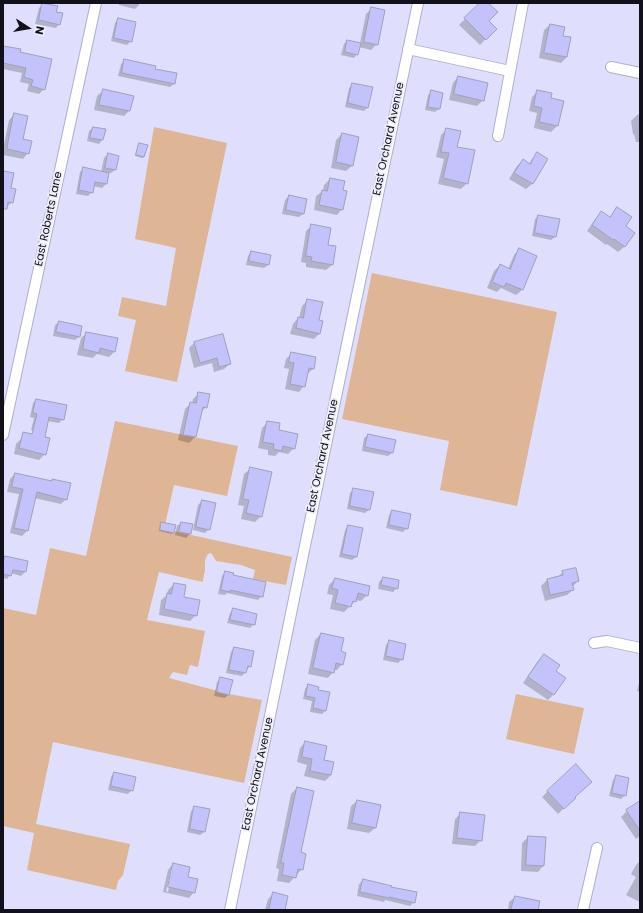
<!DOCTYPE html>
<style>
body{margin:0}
#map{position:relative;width:643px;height:913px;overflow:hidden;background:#dfdffd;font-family:Poppins,sans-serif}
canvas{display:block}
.frame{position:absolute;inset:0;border:4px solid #12111b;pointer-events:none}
.north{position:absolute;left:8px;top:8px;width:40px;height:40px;-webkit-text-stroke:3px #eeeefb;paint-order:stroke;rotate:102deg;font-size:11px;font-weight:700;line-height:16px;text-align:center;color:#12111b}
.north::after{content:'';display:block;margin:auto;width:14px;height:18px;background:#12111b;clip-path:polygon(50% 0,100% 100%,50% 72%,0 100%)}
</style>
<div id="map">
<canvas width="643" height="913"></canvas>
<div class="frame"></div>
<div class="north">N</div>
</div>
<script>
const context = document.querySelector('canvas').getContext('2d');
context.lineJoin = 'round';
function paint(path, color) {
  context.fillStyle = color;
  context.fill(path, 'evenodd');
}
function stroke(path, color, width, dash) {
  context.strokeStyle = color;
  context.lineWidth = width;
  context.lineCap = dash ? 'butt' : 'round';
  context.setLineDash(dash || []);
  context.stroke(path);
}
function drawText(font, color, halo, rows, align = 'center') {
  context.font = font + ' Poppins,sans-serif';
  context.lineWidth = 3.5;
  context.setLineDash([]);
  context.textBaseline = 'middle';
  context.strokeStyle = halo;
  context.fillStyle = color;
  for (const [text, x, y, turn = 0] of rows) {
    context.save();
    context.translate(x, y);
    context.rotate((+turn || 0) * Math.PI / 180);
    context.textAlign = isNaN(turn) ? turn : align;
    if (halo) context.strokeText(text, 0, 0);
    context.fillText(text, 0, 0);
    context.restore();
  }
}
paint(new Path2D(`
 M154 127 227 143 177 382 125 371 136 320 118 316 122 297 166 306 176 248 135 239Z
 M372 273 557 312 517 506 440 490 449 441 342 419Z
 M115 421 238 446 227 496 174 485 164 529 292 557 286 585 253 579 255 570 241 565 216 561 211 553 208 554C204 560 205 564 205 571 204 575 203 578 203 582L159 572 147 620 205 631 198 667 190 665 187 675 173 672 169 678 229 694 262 700 244 783 53 742 36 824 130 844 123 875 118 881 116 890 27 870 34 833 3 826V608L36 615 50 548 86 556Z
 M516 694 584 708 574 754 506 739Z`), '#deb595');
paint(new Path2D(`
 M119 3H139V5L135 9 119 5Z
 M481 3H487V21L495 29 480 45 459 25Z
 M43 4 55 13 59 24 56 28 35 24 39 8Z
 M372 8 377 44 371 50 359 47 357 54 354 58 341 55 344 44 347 41 360 43 366 14Z
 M118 19 131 41 127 45 111 41 115 23Z
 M550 25 562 37 570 38 567 57 561 63 539 58 544 30Z
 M3 47 19 53 44 89 39 94 27 91 29 84 20 82 22 73 3 69Z
 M125 60 154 70 174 84 170 87 118 76 121 64Z
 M458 77 483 100 477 106 449 100 453 83Z
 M353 84 368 107 364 111 345 107 349 88Z
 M103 91 129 111 124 116 94 110 97 96Z
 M432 91 439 109 435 112 425 110 428 95Z
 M538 91 550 99 557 126 551 132 534 128 537 113 529 111 532 97Z
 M15 114 22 140 28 153 23 159 3 155V149L9 120Z
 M640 114V142H636L634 134H633L631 121 637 115Z
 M93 128 105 130 102 140 99 144 87 141 89 131Z
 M447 129 456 147 467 183 461 189 438 184 444 159 436 157 441 135Z
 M342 134 352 166 346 171 331 168 336 140Z
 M139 144 144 157 142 158 135 156 138 146Z
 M108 154 115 170 111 173H108L106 184 102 188 93 186 92 192 88 196 76 194 80 172 83 169 101 172 104 158Z
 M537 154 547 160 532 184 526 189 509 179 517 166 523 160 529 164 532 159Z
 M4 172 10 188 12 202 6 208 3 207V173Z
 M330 179 342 191V209L337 215 314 210 316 196 323 191 324 185Z
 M289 196 303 214 299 217 282 214 285 200Z
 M617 208 624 226 634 233 624 247 618 252 607 244 606 245 587 231 596 218 602 212 609 218Z
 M539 216 555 237 551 240 532 236 535 219Z
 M312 225 327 245 332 265 326 270 306 267V263L301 262 306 231Z
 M519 250 522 290 516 295 501 288 497 292 487 288 494 271 500 265 508 269 514 255Z
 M251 252 268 265 264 268 246 265 248 256Z
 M308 300 318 321 320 333 314 339 290 334 293 324 298 318H299L302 306Z
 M59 322 79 337 75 340 53 336 55 325Z
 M87 333 115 351 109 357 97 354 93 358 77 355 81 338Z
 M195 342 230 364 224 369 214 372 212 363 194 368 189 348Z
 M292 353 315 358 313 369 307 374 304 386 299 392 285 389 289 369 284 368 286 359Z
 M199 393 206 407 201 412 195 437 189 443 178 440 185 409 191 403 192 404 193 399Z
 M36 400 63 419 59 423 47 421 42 432 31 430 34 418 30 417 33 403Z
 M268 422 278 430 294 448 288 454 279 452 275 456 268 455V450L258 448 262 428Z
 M368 435 392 453 388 456 362 451 364 438Z
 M22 438 45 454 39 460 14 454 16 444Z
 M250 469 261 516 255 522 241 519 244 506 238 505 244 474Z
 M15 474 50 482 53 480 66 499 61 504 34 498 27 531 22 536 10 533 19 494 7 492 10 479Z
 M354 489 369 510 365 513 347 509 350 493Z
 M202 501 209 529 205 533 193 530 198 505Z
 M392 511 407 528 403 532 386 528 389 515Z
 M162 523 173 532 172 534 159 531 160 525Z
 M181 523 192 525 190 534 186 538 175 535 177 526Z
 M348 526 356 557 352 560 339 557 345 530Z
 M5 557 27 562 25 572 21 576 11 573 10 575 7 579 3 578V559Z
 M226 572 232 575 262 596 258 600 227 593 225 595 218 594 222 576Z
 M563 572 578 581 572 587 573 590 567 595 545 601 541 586 547 580 557 578Z
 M383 578 397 588 393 592 378 589 379 582Z
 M335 579 367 595 361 601 355 600V601L344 612 330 609 333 595 327 594 329 585Z
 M174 584 196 615 190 621 159 615 161 600 167 595 168 590Z
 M233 610 254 624 250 628 227 623 230 613Z
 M321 634 340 652 342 664 337 670H334L333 672 328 678 308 674 315 640Z
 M390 641 402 659 398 663 383 660 386 645Z
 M234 648 250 666 242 676 226 673 231 652Z
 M544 655 555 671 554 694 548 700 523 683 538 661Z
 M221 678 229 694 225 698 214 696 217 682Z
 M640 679V692L637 691Z
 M308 685 317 690 325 711 322 714 310 712 312 701 303 699 305 689Z
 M305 742 323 761 333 763 331 775 325 781 304 776 307 765 297 762 300 748Z
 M114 773 132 790 128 794 108 790 111 777Z
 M616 776 625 795 621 799 609 796 613 780Z
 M297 788 300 853 302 869 289 883 277 881 279 869 276 868 291 794Z
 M548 791 574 797 569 803 558 814 542 797Z
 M357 801 375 828 369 833 347 829 351 806Z
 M640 802V836L636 839 621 817 627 811Z
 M195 807 204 832 200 835 187 832 191 811Z
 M461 813 481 840 475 846 452 844 455 819Z
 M528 837 545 838 543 866 538 872 521 871 522 843Z
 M640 861V902L626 895 636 877 631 874 636 865Z
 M173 864 187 878 194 892 189 898 163 892 168 870ZM171 869H173L168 892 166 891Z
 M363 880 390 888 414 902 410 906 385 900 384 902 357 896 359 884Z
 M273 894 284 910H265L268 899Z
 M515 897 537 910H508L509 902Z`), '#0003');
const building = new Path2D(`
 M42 3 58 6 56 12 63 13 60 25 39 20Z
 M480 3H488L498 12 489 21 497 29 486 40 464 18Z
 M371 7 385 10 378 45 364 42Z
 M118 18 136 22 132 42 114 38Z
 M550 24 565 27 563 36 571 37 567 57 544 53Z
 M347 40 361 43 358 55 345 52Z
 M3 46 21 49 20 52 52 59 45 90 31 86 33 80 24 77 26 68 3 63Z
 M124 59 156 66 155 69 177 73 175 84 122 73Z
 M458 76 488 83 484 101 454 94Z
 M352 83 373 87 368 108 348 103Z
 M103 89 134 96 130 111 99 105Z
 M431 90 443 93 440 109 428 107Z
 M537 90 552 93 551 98 564 101 558 126 539 122 542 108 534 106Z
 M14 113 28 116 23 139 32 141 29 154 7 149Z
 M93 127 106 129 103 140 90 138Z
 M446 128 461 131 457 147 475 150 468 184 443 178 449 153 441 152Z
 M342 133 359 137 353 166 336 162Z
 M139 143 148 145 144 157 136 155Z
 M537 152 548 159 533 184 514 173 523 159 530 164Z
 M108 153 119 156 116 170 105 168Z
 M83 167 109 173 107 184 95 182 93 193 79 190Z
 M4 171 14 173 11 188 16 189 13 203 8 202 7 209H3V175Z
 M330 178 345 181 343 190 347 191 343 210 319 205 322 190 327 191Z
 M289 195 307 199 304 214 286 210Z
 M617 207 632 217 626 226 635 233 625 247 614 239 613 240 592 225 601 211 610 217Z
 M538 215 560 219 556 237 535 233Z
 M311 224 331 228 328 245 336 246 333 265 311 261 312 257 306 256Z
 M519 248 537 256 523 290 506 283 504 287 492 282 500 264 510 269Z
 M251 251 271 255 269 265 249 261Z
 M307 299 323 302 319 320 323 321 320 334 296 328 298 317 303 318Z
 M59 321 82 326 80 337 56 332Z
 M86 332 118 338 115 352 100 348 99 353 83 349Z
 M223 334 231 364 219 367 217 358 200 363 194 342Z
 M291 352 316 357 314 369 309 368 305 387 290 384 294 363 289 362Z
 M198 392 210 394 207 408 203 407 196 437 183 435 190 402 196 403Z
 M36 399 67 405 64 420 49 417 45 437 50 438 46 455 19 448 23 432 32 434 37 414 33 413Z
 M267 421 280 423 279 430 298 434 295 449 283 446 282 451 273 449 274 444 263 442Z
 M368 434 396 440 393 453 365 447Z
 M250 467 272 472 262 517 246 513 249 500 243 499Z
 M15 473 52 481V479L71 483 67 500 37 492 28 531 14 528 23 489 12 487Z
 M353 488 374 492 370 510 350 506Z
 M202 500 216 503 210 530 196 527Z
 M392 510 411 514 408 529 389 525Z
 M161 522 176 525 174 533 160 530Z
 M181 522 193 524 191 534 179 532Z
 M348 525 363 528 357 557 342 554Z
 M5 556 28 561 26 572 13 570 11 576 3 574V564Z
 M576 568 579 581 572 583 574 590 550 595 547 579 563 575 562 571Z
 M225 571 234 573 233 575 266 582 263 597 230 590V592L221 590Z
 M383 577 399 580 398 589 381 585Z
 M335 578 370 586 368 596 358 593 356 602 353 601 351 607 335 603 338 590 332 588Z
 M174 583 186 585 184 597 200 600 197 616 164 609 167 593 171 594Z
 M233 608 257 614 255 625 230 620Z
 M321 633 344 638 341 651 346 653 343 665 336 663 334 673 313 668Z
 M389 640 406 644 403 660 386 656Z
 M234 647 254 651 251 667 248 666 246 673 229 670Z
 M544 654 560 665 556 671 566 678 554 695 528 677Z
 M220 677 233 680 229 695 217 692Z
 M308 684 319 687 318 690 330 692 326 711 313 708 315 698 306 696Z
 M305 741 327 746 324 760 334 762 331 775 310 771 312 759 302 757Z
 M576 764 592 782 575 797 576 798 564 809 547 791Z
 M114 772 136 777 133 791 111 786Z
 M616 775 629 778 626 796 612 793Z
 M297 787 314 791 301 852 306 854 303 870 298 869 296 878 282 875 284 863H281Z
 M357 800 381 805 376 828 352 823Z
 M640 801V831L626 810Z
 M194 806 210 809 205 832 190 829Z
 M460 812 485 815 482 841 457 838Z
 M528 836 546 837 544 866 526 865Z
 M173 863 190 867 188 877 198 879 195 893 168 887Z
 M363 879 392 886 391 887 417 892 415 903 389 897V898L360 892Z
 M273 892 288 896 285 910H269Z
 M515 896 540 901 538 910H511Z`);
paint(building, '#c3c2fa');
stroke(building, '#a0a0bc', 1);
const minor = new Path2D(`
 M408 49 510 71
 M611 67 640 73
 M498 136 523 3
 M3 435 96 3
 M594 643 607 641 640 648
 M230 910 302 560 418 3
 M583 910 597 848`);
stroke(minor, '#afafcb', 12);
stroke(minor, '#fff', 10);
drawText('11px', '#12111b', '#eeeefb', [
 ["East Orchard Avenue",389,139,-78],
 ["East Roberts Lane",49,219,-78],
 ["East Orchard Avenue",323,456,-78],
 ["East Orchard Avenue",258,774,-78]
]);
</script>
